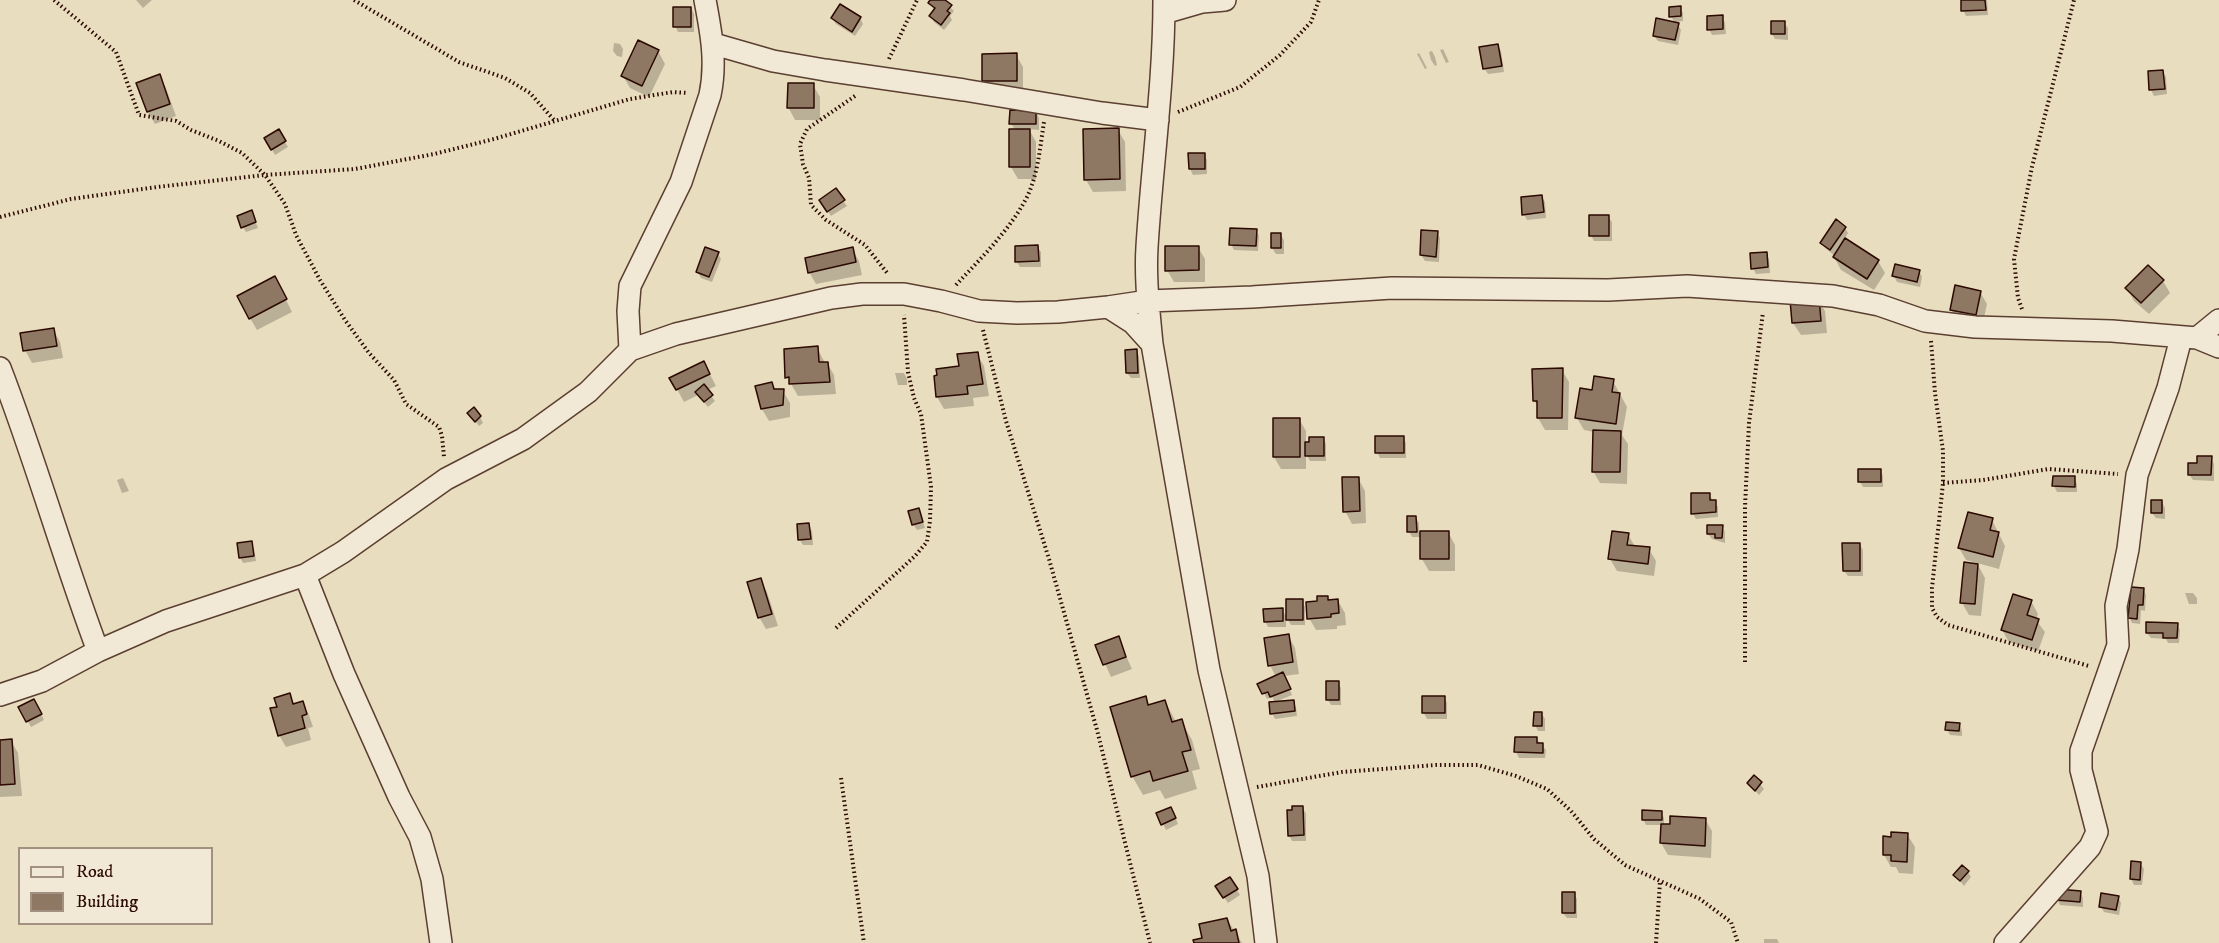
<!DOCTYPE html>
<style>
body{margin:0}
#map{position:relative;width:2219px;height:943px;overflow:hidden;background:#e9ddbf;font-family:"IM FELL DW Pica",serif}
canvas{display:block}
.legend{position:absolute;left:18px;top:847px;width:195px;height:78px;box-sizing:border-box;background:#f1e9d5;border:2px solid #a29080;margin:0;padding:8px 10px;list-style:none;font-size:18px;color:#2c0a01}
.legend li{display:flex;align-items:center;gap:12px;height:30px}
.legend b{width:30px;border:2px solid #a29080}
</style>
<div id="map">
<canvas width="2219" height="943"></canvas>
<ul class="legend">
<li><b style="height:8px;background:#f1e9d5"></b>Road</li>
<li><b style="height:16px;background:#8e7864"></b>Building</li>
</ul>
</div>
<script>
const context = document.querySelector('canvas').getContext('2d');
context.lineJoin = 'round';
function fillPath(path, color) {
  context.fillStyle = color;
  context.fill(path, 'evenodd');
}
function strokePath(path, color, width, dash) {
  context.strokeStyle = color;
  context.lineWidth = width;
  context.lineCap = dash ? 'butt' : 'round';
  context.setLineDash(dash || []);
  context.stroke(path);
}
fillPath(new Path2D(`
 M136,0H152L143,8Z
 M932,0H943L954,11L950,16L952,20L944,30L934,22L931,16L935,11L929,3Z
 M1962,0H1987L1988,15L1966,16L1963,10Z
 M691,8L694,14V32H678L675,26Z
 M1680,8L1683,13V21L1676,22L1681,30L1678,45L1658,41L1654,36L1675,24L1671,16Z
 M1722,17L1725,23L1726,34L1712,35L1709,29Z
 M832,18H860L863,24L855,36L836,24Z
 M1784,23L1788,28V40L1775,39L1772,34Z
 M614,43L620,44L623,49L622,57L617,56L613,51Z
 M1498,46L1501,51L1504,72L1488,74L1484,68Z
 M1443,49L1449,62L1446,63L1440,50Z
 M658,51L665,64L649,97L630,88L623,76Z
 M1432,51L1435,57L1437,65L1435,66L1431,60L1429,52Z
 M1419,53L1427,68L1425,69L1417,54Z
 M1016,55L1023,67V92H991L984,80Z
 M2162,71L2166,77L2167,94L2154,96L2151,90L2149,72Z
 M159,76L166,88L176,116L155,124L148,112L138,84Z
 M813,85L820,97V120H795L788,107Z
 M1036,112L1039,118V130L1029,129L1036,142V179H1018L1011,167L1015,130L1011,123Z
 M1118,130L1125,142L1126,191L1093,192L1086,180Z
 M278,131L288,147L275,155L266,139Z
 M1190,154H1204L1207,160V174L1193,175L1190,169Z
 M1541,196L1545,202L1546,218L1527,220L1524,214Z
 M843,201L847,206L831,216L824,206Z
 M1608,217L1612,222V241H1594L1591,235Z
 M254,218L258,228L246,232L243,227Z
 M1845,228L1848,233L1844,240L1878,261L1885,273L1874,290L1841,270L1834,257L1835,256L1825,248L1822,243Z
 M1256,230L1259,236L1258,251L1234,250L1231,244Z
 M1437,233L1440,238L1439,262L1425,261L1421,255Z
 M1273,234H1280L1284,240V254H1276L1272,248Z
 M1037,247L1041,252V267H1020L1016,261Z
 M1198,247L1205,259V282H1174L1167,270Z
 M852,249L859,261L862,275L816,284L809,272Z
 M718,254L721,259L712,282L701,278L698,272Z
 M1766,254L1769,259L1770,273L1756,274L1753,268Z
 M1919,271L1922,277L1920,287L1897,282L1894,276Z
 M2163,281L2170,293L2149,314L2134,301L2127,288Z
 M281,290L292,312L257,330L250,318Z
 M1980,292L1987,304L1982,327L1959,322L1951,309Z
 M1818,299L1825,311L1827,333L1801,335L1793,323L1791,302Z
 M53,329L60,342L63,358L32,363L25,350Z
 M817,348L825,363H827L834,375L836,394L798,396L787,377Z
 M1136,351L1139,356L1140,378H1131L1127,373Z
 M977,354L984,366L989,396L973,398L974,406L944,409L937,397L935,377L960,368Z
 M704,363L716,386L707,390L715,401L708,407L698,395L684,402L671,378Z
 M1562,370L1569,382L1568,430H1545L1538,418V407L1534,400Z
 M895,373H904L907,379V385H898Z
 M1613,381L1627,407L1622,435L1628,444L1627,484L1600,483L1593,471L1594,432L1584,430L1577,418L1593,391Z
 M772,383L776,391H783L790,403V417L769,421L762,409Z
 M469,413L480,417L483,423L479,426Z
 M1299,419L1306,431V444L1323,438L1326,444V461H1310L1306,454V469H1281L1274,457Z
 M1403,437L1406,443V458H1380L1377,452Z
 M2211,458L2214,464V481L2193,480L2189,474L2198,465Z
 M1880,470L1883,476V487H1863L1860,482Z
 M123,478L129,491L122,493L117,480Z
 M1358,478L1365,491L1366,523L1352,524L1345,511Z
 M2074,478L2077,484V492H2057L2054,486Z
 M1709,495L1718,507V517L1696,519L1693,514Z
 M2162,502L2165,508V519L2156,518L2152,513Z
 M919,510L925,528L917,530L913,524Z
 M1415,517L1419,523V532H1448L1455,545V571H1429L1422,559V537H1412L1409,531Z
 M1992,520L2005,546L1999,569L1966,560L1959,548Z
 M808,525L812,531L813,545H803L800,540Z
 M1722,527L1725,532V543L1712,539L1708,534Z
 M1628,534L1635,547L1649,549L1656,561L1654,576L1617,571L1610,559Z
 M251,543L254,549L256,561L243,563L240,557Z
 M1860,545L1863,550V576H1848L1844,571Z
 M1978,565L1985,578L1981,616L1969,615L1962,603Z
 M760,580L767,592L778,626L766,629L759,617Z
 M2143,590L2146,595L2145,611L2141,610L2140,624L2132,623L2129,617Z
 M2185,593H2193L2197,598V604H2189Z
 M1327,597L1329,602L1338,601L1345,613L1346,625L1337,626V629L1316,630L1309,618L1319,602Z
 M1302,601L1305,607V625H1291L1286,616V627H1268L1265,621L1282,610L1288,619Z
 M2031,601L2038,614L2036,620L2045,632L2038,651L2009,642L2002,630Z
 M2177,624L2180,630L2179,643H2168L2166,639L2151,638L2147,633Z
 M1288,635L1295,648L1299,674L1284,676L1292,695L1275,702L1272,697L1267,699L1259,684L1276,677L1270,665Z
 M1118,638L1132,669L1111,677L1097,646Z
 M1338,683L1341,688V705H1331L1328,700Z
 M289,695L295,705L302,703L309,715L313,727L308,728L311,740L286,747L279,735V708Z
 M1444,697L1447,703V719H1427L1424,713Z
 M1145,698L1150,706L1165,701L1176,722L1181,721L1192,740L1200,769L1192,771L1197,789L1165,799L1160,790L1143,795L1132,776Z
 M34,700L44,720L31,727L20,707Z
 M1293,701L1296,707L1297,716L1275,719L1272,713Z
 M1542,714L1545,719V731H1538L1535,725Z
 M1959,724L1962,730V736L1950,735L1947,730Z
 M1536,738L1546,750L1545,758H1519L1516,752Z
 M11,741L18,753L22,796L0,797V742Z
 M1754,777L1764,789L1759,795L1749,784Z
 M1302,808L1306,813V841H1292L1289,835Z
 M1661,812L1664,818V826L1705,819L1712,831L1711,858L1668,855L1661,843L1662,825H1646L1643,819Z
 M1158,814H1174L1178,824L1166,830Z
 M1907,834L1915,847L1913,874L1899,873L1896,867H1891L1884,855L1893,838Z
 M2140,863L2144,869L2142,885H2134L2131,879Z
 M1968,872L1971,877L1964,886L1955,875Z
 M1230,879L1240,895L1228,903L1217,887Z
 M2080,892L2083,898V907L2060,905L2057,899Z
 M1574,894L1577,899V918H1567L1563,913Z
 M2118,897L2121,903L2119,915L2104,912L2101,907Z
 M1227,919L1242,943H1196L1204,939Z
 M1764,939H1777L1779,943H1764Z`), '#0003');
const building = new Path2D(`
 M930,0H945L952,5L947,11L950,13L941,25L929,16L935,8L928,3Z
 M1961,0H1985L1986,10L1961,11Z
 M840,4L861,17L852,32L831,18Z
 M1681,6V16L1669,17V7Z
 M673,7H691V27H673Z
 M1723,15V29L1707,30V16Z
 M1656,18L1679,23L1675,40L1653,36Z
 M1771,21H1785V34H1771Z
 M638,40L659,50L642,86L621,76Z
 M1498,44L1502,66L1483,69L1479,47Z
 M1017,53V81H982V54Z
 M2163,70L2165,89L2149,90L2148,71Z
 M160,74L170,104L147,112L136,83Z
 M788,83H814V108H787Z
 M1010,110L1036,111V124H1009Z
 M1119,128L1120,179L1084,180L1083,129Z
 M279,129L286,141L271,150L264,138Z
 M1009,129H1030V167H1009Z
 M1188,153H1205V169H1189Z
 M836,188L845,200L827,212L819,200Z
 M1542,195L1544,212L1522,215L1521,197Z
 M252,210L256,222L241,228L237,216Z
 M1589,215H1609V236H1589Z
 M1836,219L1846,227L1830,250L1820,243Z
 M1230,228L1257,229L1256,246L1229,245Z
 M1421,230L1438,231L1436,257L1420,255Z
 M1271,233H1281V248H1271Z
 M1845,238L1879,260L1867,279L1833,257Z
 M1038,245L1039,261L1015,262V246Z
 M1165,246H1199V270L1165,271Z
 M705,247L719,252L709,277L696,272Z
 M853,247L856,262L808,273L805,258Z
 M1767,252L1768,267L1751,269L1750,253Z
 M1895,264L1920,270L1917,282L1892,276Z
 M2148,265L2164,280L2141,303L2125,288Z
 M275,276L287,299L249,319L237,296Z
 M1955,285L1981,291L1976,315L1950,310Z
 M1819,297L1821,321L1792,323L1790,300Z
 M54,328L57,346L23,351L20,333Z
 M818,346L819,362H828L830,382L789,384V377L785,378L784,349Z
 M1137,349L1138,373H1126L1125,350Z
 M978,352L983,384L967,386L968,394L936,397L934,376L937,375L936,369L959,366L957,354Z
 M704,361L710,374L676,390L669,378Z
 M1563,368L1562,418H1537V401H1533L1532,369Z
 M1594,376L1614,379L1612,392L1620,393L1616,424L1575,418L1580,388L1592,390Z
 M772,382L774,389H784L783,405L761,409L755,386Z
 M704,384L713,395L704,402L695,392Z
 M474,407L481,416L475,422L467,413Z
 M1273,418H1300V457H1273Z
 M1593,430L1621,431L1620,472H1592Z
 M1375,436H1404V453H1375Z
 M1309,437H1324V456H1305V442H1309Z
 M2197,456H2212L2211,475H2188V463H2197Z
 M1858,469H1881V482H1858Z
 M2053,476H2075V487L2052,486Z
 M1342,477H1359L1360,511L1343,512Z
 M1691,493H1710V500H1716V512L1691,514Z
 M2151,500H2162V513H2151Z
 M919,508L923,522L912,525L908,511Z
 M1968,512L1993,518L1990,530L1999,532L1993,557L1958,548Z
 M1407,516H1416L1417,532H1407Z
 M809,523L811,539L798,540L797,524Z
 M1707,525H1723L1722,538H1715V534H1707Z
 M1420,531H1449V559H1420Z
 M1612,531L1629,533L1627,545L1650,547L1648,564L1608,559Z
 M252,541L254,556L239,558L237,543Z
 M1842,543H1860V571H1843Z
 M1964,562L1978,564L1975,604L1960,603Z
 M761,578L772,614L758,618L747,582Z
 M2131,587L2144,588L2143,605H2138L2137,619L2128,618Z
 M2013,594L2032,600L2027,615L2039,619L2032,640L2001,630Z
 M1317,596H1328V600L1338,599L1339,613L1331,614V617L1307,619L1306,602L1317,601Z
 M1286,599H1303V620H1286Z
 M1283,608V621L1264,622L1263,609Z
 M2146,622L2178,623L2177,638H2163V633H2146Z
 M1289,634L1293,662L1268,666L1264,638Z
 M1119,636L1126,657L1103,665L1095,645Z
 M1283,672L1291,689L1270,697L1268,692L1262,694L1257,684Z
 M1326,681H1339V700H1326Z
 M290,693L293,704L303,701L307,714L302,716L305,728L278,736L270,708L277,707L274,698Z
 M1146,696L1148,705L1165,700L1172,722L1182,719L1191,750L1182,752L1188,771L1153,781L1150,771L1131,777L1110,707Z
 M1422,696H1445V713H1422Z
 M34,699L42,714L26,722L18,707Z
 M1294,700L1295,711L1270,714L1269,702Z
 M1534,712H1542V726H1533Z
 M1946,722L1960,723L1959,731L1945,730Z
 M1515,737H1537V743H1543V753L1514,752Z
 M12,739L15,784L0,785V740Z
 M1754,775L1762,782L1755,791L1747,783Z
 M1292,806H1303L1304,835L1288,836L1287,810H1292Z
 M1171,807L1176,818L1161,825L1156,813Z
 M1642,810L1662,811V820H1642Z
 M1670,816L1706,818L1705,846L1660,843L1661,824H1670Z
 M1891,832L1908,833L1907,862L1891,861V855H1883V836L1891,837Z
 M2131,861L2141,862L2140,880L2130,879Z
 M1962,865L1969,871L1960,881L1953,875Z
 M1230,877L1238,889L1223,898L1215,886Z
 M2057,889L2081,891L2080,902L2056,900Z
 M1562,892H1575V913H1562Z
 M2101,893L2119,896L2116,910L2099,907Z
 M1227,918L1231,931L1236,929L1239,943H1194L1193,940L1202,938L1199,924Z`);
fillPath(building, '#8e7864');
strokePath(building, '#2c0a01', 1.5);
const street = new Path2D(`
 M1164,0C1164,83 1152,165 1147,247C1145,279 1149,312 1152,344L1209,670L1258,876L1266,943
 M1164,13L1202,2L1225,0
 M714,44L773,61L825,70L964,90L1102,113L1158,120
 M1108,307L1133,323L1152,344
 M2197,338L2219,320
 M630,350L676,334L831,298L862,294H904L941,301L979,311L1017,313L1058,312L1108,307L1148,301L1252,297L1392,288L1608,290L1687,286L1833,296L1879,305L1925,321L1975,327L2112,331L2197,338L2219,347
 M0,368C36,461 63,558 98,651
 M305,575L344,674L399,797L420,837L432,879L441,943
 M0,695L42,681L98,651L166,621L305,575L343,552L446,479L523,439L588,392L630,350L628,311L630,286L681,182L710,95C717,62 711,32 705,0
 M2005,943L2090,847L2097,832L2081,770V751L2118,645L2116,606L2128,549L2137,475L2168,388L2181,338`);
strokePath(street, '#5b3f30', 24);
strokePath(new Path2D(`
 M54,0L116,52L139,115L176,121L191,130L219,141L242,153L265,175L285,204L296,235L320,280L345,320L369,353L394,380L406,404L439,427L442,436L444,457
 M354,0L459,62L505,78L530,93L554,120
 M889,59L917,0
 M855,96L807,129L800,144L803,164L809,178L811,205L826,220L865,245L888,274
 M1178,112L1240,87L1280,55L1311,22L1319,0
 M0,217L71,199L157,187L265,175L355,169L434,154L494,139L630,99L673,92L688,93
 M956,285C981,258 1008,232 1026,199C1038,176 1040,147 1044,122
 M2022,309L2018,298L2014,259L2032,167L2074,0
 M983,330L1006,421L1049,559L1097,730L1150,943
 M1931,341L1935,393L1943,451V483L1932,588V608L1937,617L1948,625L2089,666
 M1943,483L1983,480L2049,469L2118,474
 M836,628L914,557L927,542L930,521L931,487L921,414L914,398L908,372L904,315
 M1745,662V507L1749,423L1763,312
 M841,778L864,943
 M1257,787L1342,772L1436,765H1478L1516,776L1547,789L1571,811L1594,839L1625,865L1700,899L1731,922L1738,943
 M1656,943L1660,881`), '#2c0a01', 4, [1.5, 3]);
strokePath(street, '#f1e9d5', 21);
</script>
